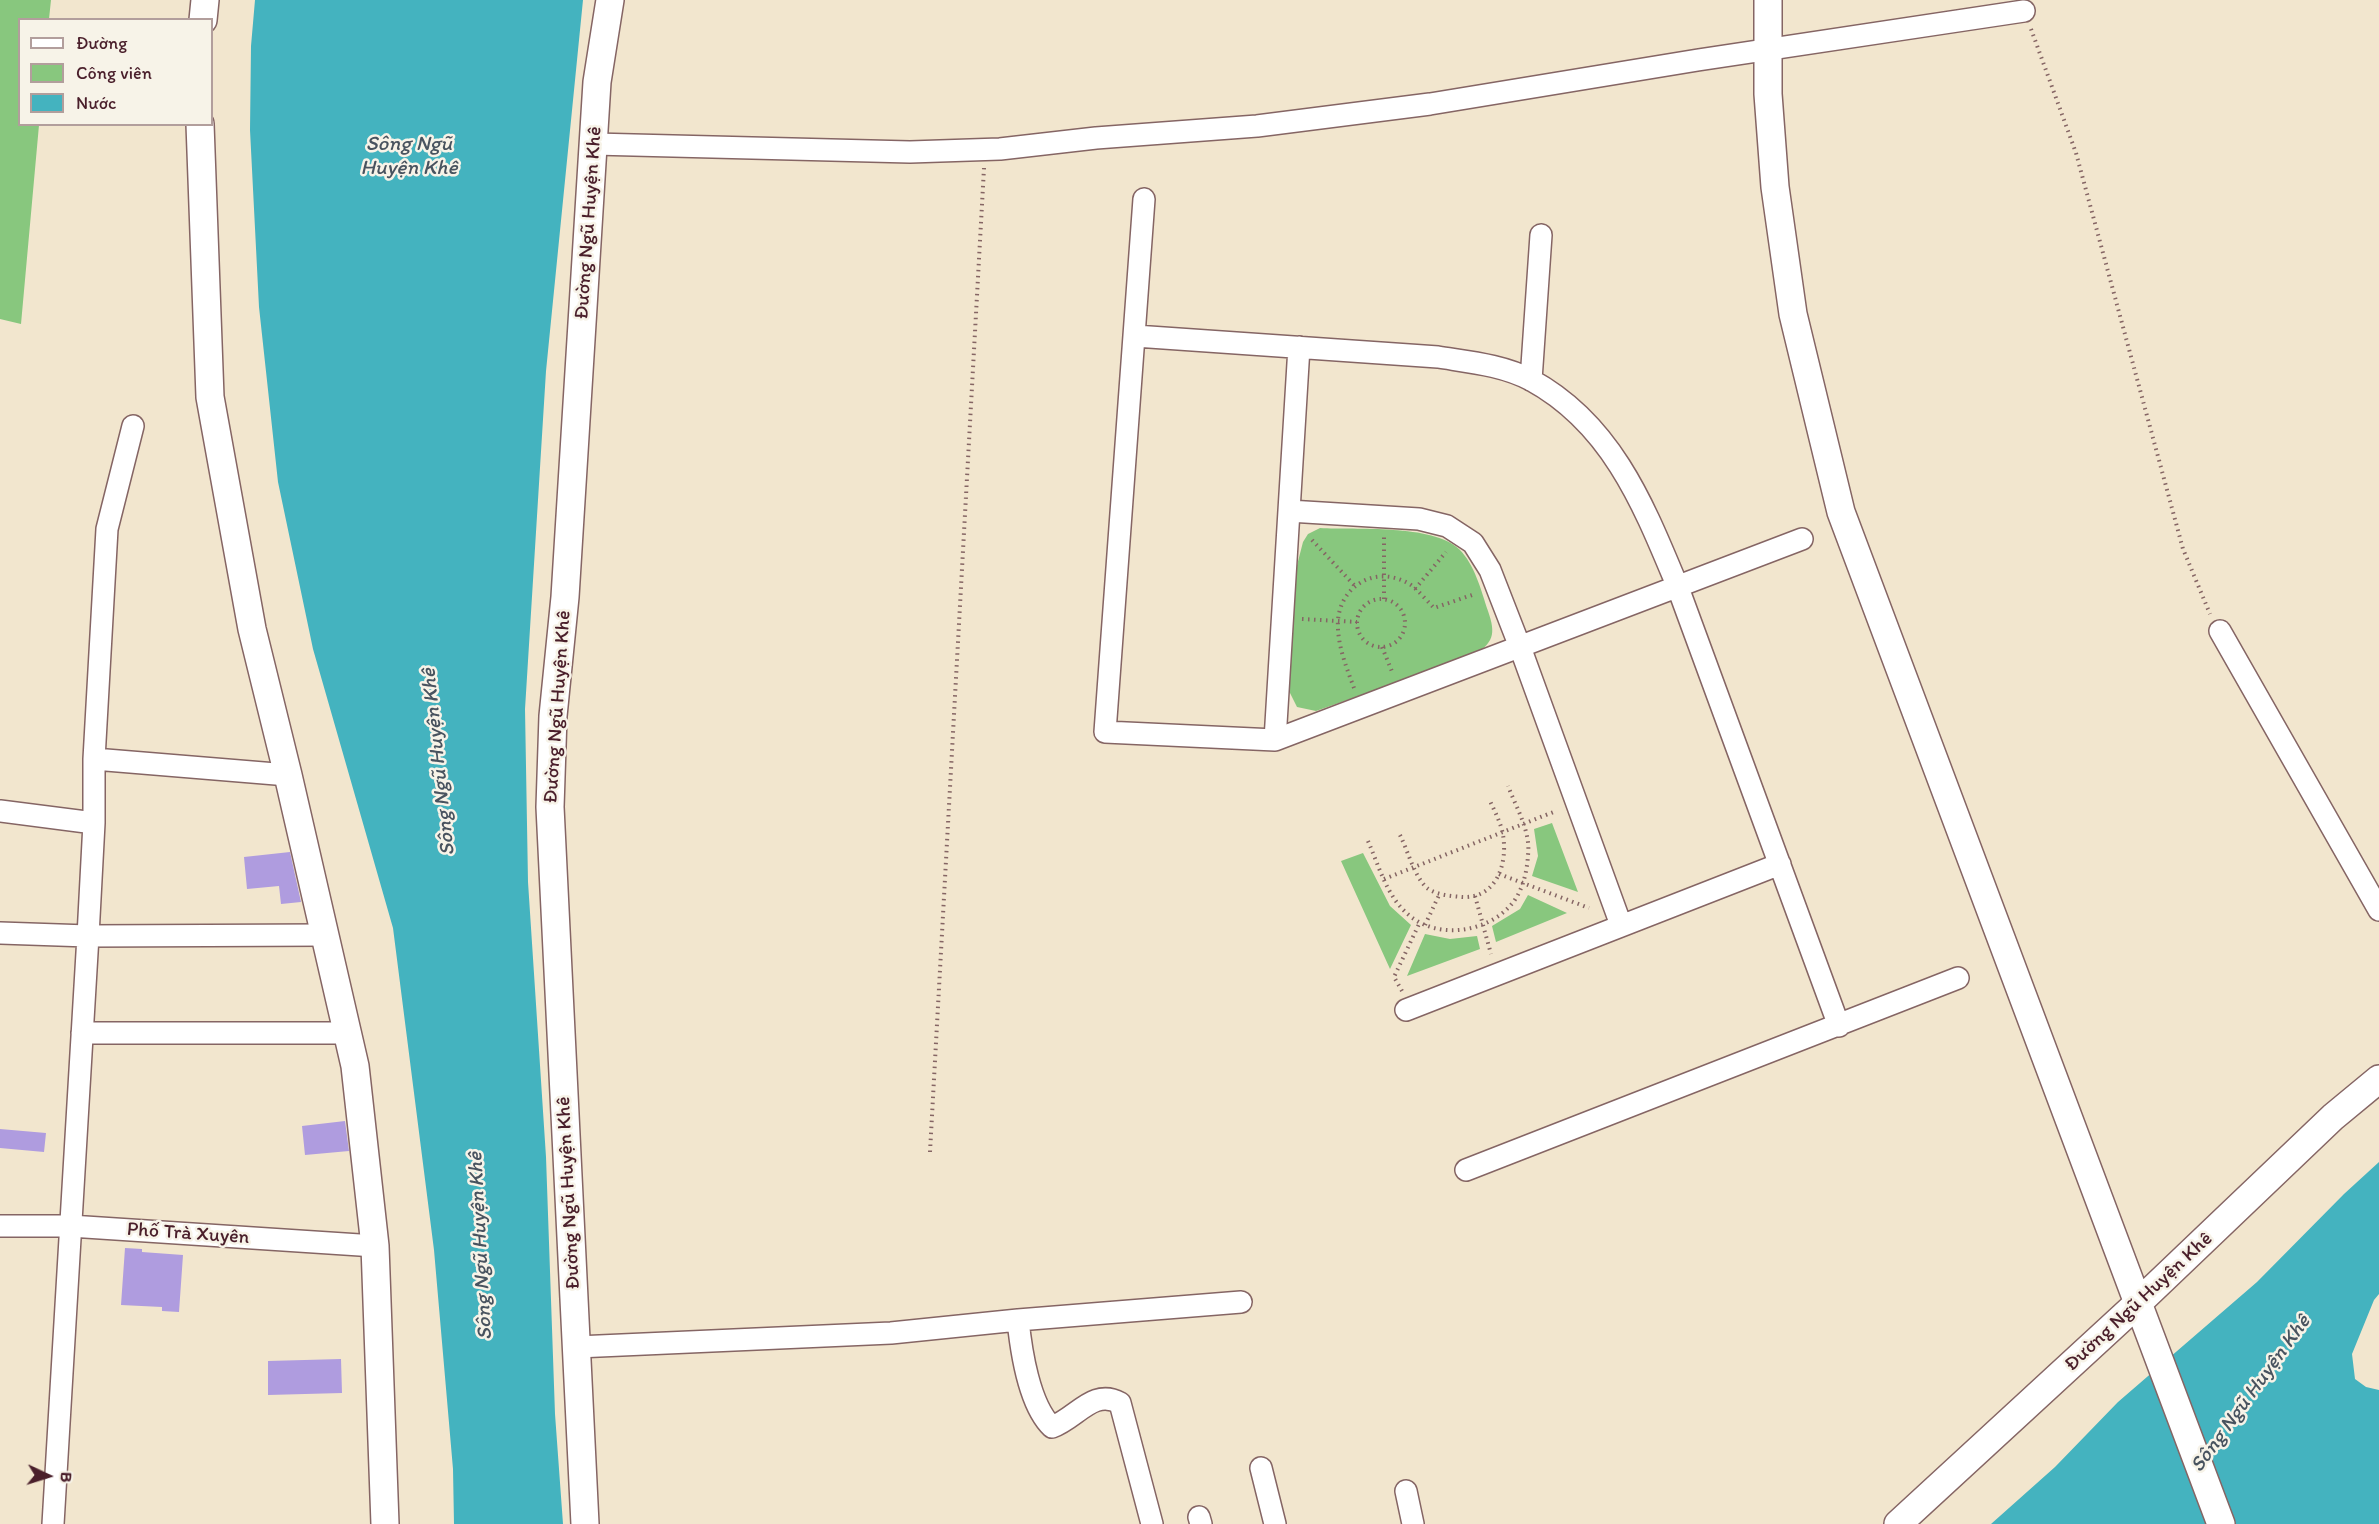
<!DOCTYPE html>
<meta charset="utf-8">
<style>
body{margin:0}
#map{position:relative;width:2379px;height:1524px;overflow:hidden;background:#f2e6ce;font-family:Itim,sans-serif}
canvas{display:block}
.legend{position:absolute;left:18px;top:18px;width:195px;height:108px;box-sizing:border-box;background:#f7f3e8;border:2px solid #b29e9c;margin:0;padding:8px 10px;list-style:none;font-size:18px;color:#4a1f2b}
.legend li{display:flex;align-items:center;gap:12px;height:30px}
.legend b{width:30px;border:2px solid #b29e9c}
.north{position:absolute;left:18px;top:1446px;width:60px;height:60px;-webkit-text-stroke:4px #f7f3e8;paint-order:stroke;rotate:94deg;font-size:16px;font-weight:700;line-height:24px;text-align:center;color:#4a1f2b}
.north::after{content:'';display:block;margin:auto;width:21px;height:27px;background:#4a1f2b;clip-path:polygon(50% 0,100% 100%,50% 72%,0 100%)}
</style>
<div id="map">
<canvas width="2379" height="1524"></canvas>
<ul class="legend">
<li><b style="height:8px;background:#fff"></b>Đường</li>
<li><b style="height:16px;background:#88c77e"></b>Công viên</li>
<li><b style="height:16px;background:#44b3bf"></b>Nước</li>
</ul>
<div class="north">B</div>
</div>
<script>
const context = document.querySelector('canvas').getContext('2d');
context.lineJoin = 'round';
function fillPath(path, color) {
  context.fillStyle = color;
  context.fill(path, 'evenodd');
}
function strokePath(path, color, width, dash) {
  context.strokeStyle = color;
  context.lineWidth = width;
  context.lineCap = dash ? 'butt' : 'round';
  context.setLineDash(dash || []);
  context.stroke(path);
}
function label(font, color, halo, rows, align = 'center') {
  context.font = font + ' Itim,sans-serif';
  context.lineWidth = 5;
  context.setLineDash([]);
  context.textBaseline = 'middle';
  context.strokeStyle = halo;
  context.fillStyle = color;
  for (const [text, x, y, turn = 0] of rows) {
    context.save();
    context.translate(x, y);
    context.rotate((+turn || 0) * Math.PI / 180);
    context.textAlign = isNaN(turn) ? turn : align;
    if (halo) context.strokeText(text, 0, 0);
    context.fillText(text, 0, 0);
    context.restore();
  }
}
fillPath(new Path2D(`
 M0,0H51L49,19L20,20V124L39,125L21,324L0,319Z
 M1320,528C1355,530 1433,524 1459,549C1475,565 1481,590 1488,611C1496,634 1494,643 1472,656L1316,711L1297,707L1287,687L1294,577L1303,542L1308,534Z
 M1552,823L1578,892L1532,876L1538,856L1534,829Z
 M1363,853L1390,906L1411,925L1390,969L1341,861Z
 M1528,895L1567,913L1496,942L1492,926L1520,909Z
 M1425,934L1450,939L1477,936L1480,949L1407,976Z`), '#88c77e');
fillPath(new Path2D(`
 M255,0H583L546,371L525,709L528,882L546,1157L555,1414L563,1524H454L453,1469L434,1250L393,928L313,649L278,482L259,307L250,130L251,46Z
 M2379,1162V1294L2374,1300L2352,1354L2355,1379L2366,1387L2379,1390V1524H1991L2055,1467L2118,1402L2257,1282L2344,1194Z`), '#44b3bf');
fillPath(new Path2D(`
 M290,852L301,902L281,904L279,886L247,889L244,857Z
 M345,1121L349,1151L305,1155L302,1126Z
 M0,1129L46,1133L44,1152L0,1148Z
 M125,1248L142,1249V1252L183,1255L179,1312L162,1311V1307L121,1305Z
 M341,1359L342,1393L268,1395V1361Z`), '#af9cdf');
const minor = new Path2D(`
 M594,144L910,152L1000,149L1096,138L1257,126L1430,104L1698,60L2024,11
 M1144,199L1105,732L1275,740L1802,539
 M1135,336L1438,357C1469,362 1503,365 1531,380C1612,424 1644,506 1677,585L1839,1026
 M1531,380L1541,235
 M1289,511L1419,519L1447,526L1473,543L1490,570L1520,647L1621,925
 M2220,631L2379,910
 M1275,740L1299,347
 M94,759L288,775
 M0,811L94,823
 M0,933L88,936L326,935
 M1406,1010L1780,864
 M82,1033H348
 M1466,1170L1958,978
 M0,1226H70L375,1246
 M1018,1320L1241,1302
 M577,1347L891,1333L1018,1320C1021,1350 1029,1405 1052,1427C1077,1418 1093,1388 1120,1403L1152,1524
 M1261,1468L1275,1524
 M1406,1491L1413,1524
 M1199,1517L1201,1524
 M53,1524L88,936L94,823V759L107,529L133,426`);
const tertiary = new Path2D(`
 M1768,0V94L1775,187L1793,314L1841,512L2221,1524
 M203,20L205,0
 M200,124L210,397L252,629L288,775L355,1066L375,1246L385,1524
 M585,1524L550,807L553,716L565,597L597,82L610,0
 M1898,1524L2137,1304L2333,1117L2379,1079`);
strokePath(minor, '#856564', 24);
strokePath(tertiary, '#856564', 30);
strokePath(new Path2D(`
 M2031,29L2076,153L2183,549L2210,614
 M1312,540L1354,585
 M1415,589L1446,552
 M1384,599V537
 M1357 623a24 24 0 1 1 48 0a24 24 0 1 1-48 0Z
 M1302,619L1357,622
 M1382,647L1393,674
 M1354,688C1347,669 1339,649 1338,629C1335,588 1375,562 1411,585C1419,591 1427,601 1434,608L1472,595
 M1400,835C1408,851 1414,876 1427,888C1436,895 1451,896 1462,897C1496,899 1508,864 1503,835C1501,823 1495,812 1490,801
 M1368,841C1379,866 1387,898 1410,916C1438,939 1485,933 1510,906C1522,893 1527,873 1528,855C1531,832 1516,807 1508,786
 M1499,874L1589,908
 M1384,879L1556,811
 M1475,896L1491,954
 M1425,925L1440,893
 M1402,991L1394,977L1420,922
 M930,1152L984,168`), '#856564', 4, [1.5, 4.5]);
strokePath(minor, '#fff', 21);
strokePath(tertiary, '#fff', 27);
label('20px', '#4a1f2b', '#f7f3e8', [
 ["Đường Ngũ Huyện Khê",589,223,-86],
 ["Đường Ngũ Huyện Khê",558,707,-86],
 ["Đường Ngũ Huyện Khê",569,1193,-93],
 ["Phố Trà Xuyên",188,1234,4],
 ["Đường Ngũ Huyện Khê",2139,1302,-43]
]);
label('italic 21px', '#48535f', '#f7f3e8', [
 ["Sông Ngũ",409,145],
 ["Huyện Khê",409,169],
 ["Sông Ngũ Huyện Khê",439,762,-96],
 ["Sông Ngũ Huyện Khê",481,1246,-93],
 ["Sông Ngũ Huyện Khê",2251,1394,-54]
]);
</script>
